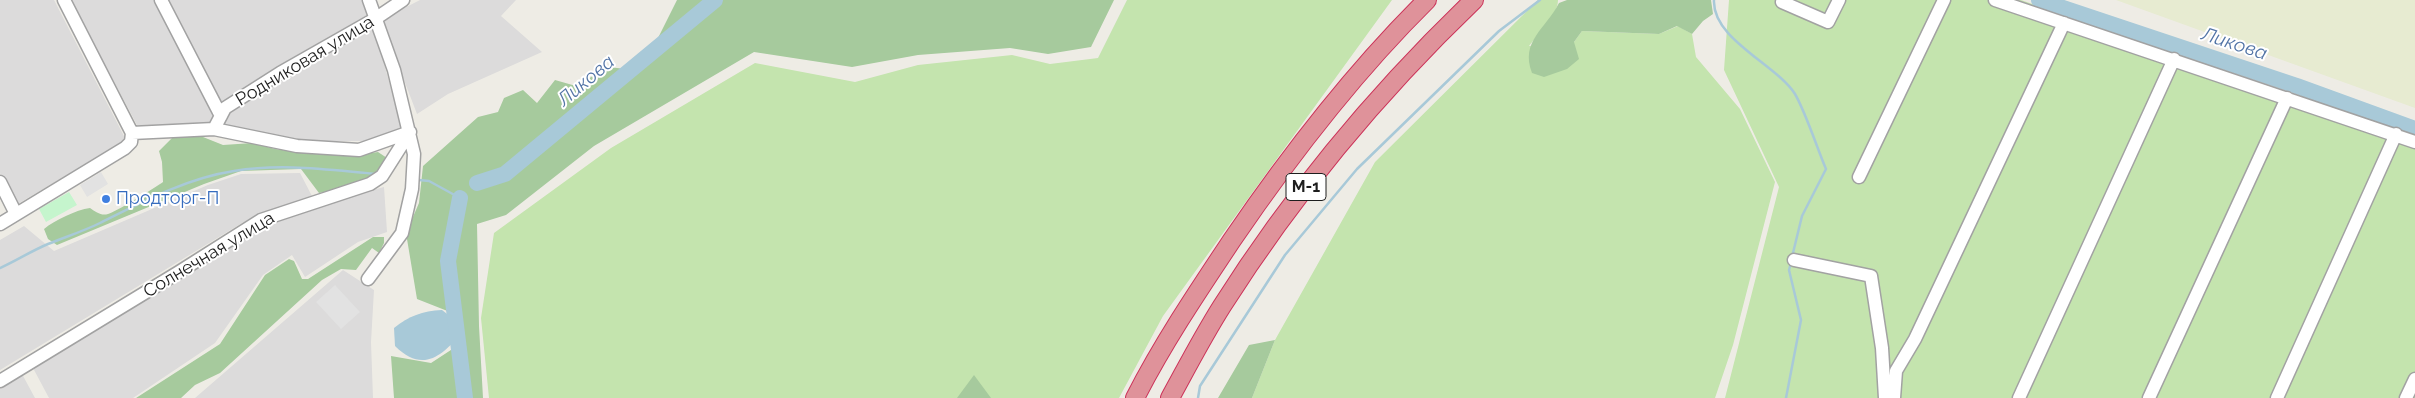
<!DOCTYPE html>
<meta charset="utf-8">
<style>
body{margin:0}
canvas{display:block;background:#eeece5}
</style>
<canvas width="2415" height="398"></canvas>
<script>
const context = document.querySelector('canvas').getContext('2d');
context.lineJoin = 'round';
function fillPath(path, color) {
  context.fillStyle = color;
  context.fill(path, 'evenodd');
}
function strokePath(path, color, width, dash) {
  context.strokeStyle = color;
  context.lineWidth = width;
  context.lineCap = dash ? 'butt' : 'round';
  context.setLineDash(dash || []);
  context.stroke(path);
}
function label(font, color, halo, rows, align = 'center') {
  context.font = font + ' Raleway,sans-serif';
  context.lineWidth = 4;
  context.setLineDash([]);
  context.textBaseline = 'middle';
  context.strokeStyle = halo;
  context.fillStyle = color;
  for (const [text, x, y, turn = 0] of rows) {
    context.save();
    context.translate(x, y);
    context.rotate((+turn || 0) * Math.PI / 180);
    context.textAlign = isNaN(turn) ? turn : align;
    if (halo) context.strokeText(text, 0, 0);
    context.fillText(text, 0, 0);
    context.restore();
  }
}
fillPath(new Path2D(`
 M0,0H54L126,140L16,205L0,173Z
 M71,0H363L378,42L402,128L367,141H310L209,124L138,127Z
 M420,0H516L501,16L542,52L448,94L417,114L381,20Z
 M300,173L313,198L268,211L242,223L0,370V240L24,226L54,251L208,185L241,174Z
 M384,187L387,232L358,242L305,277L292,255L263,275L215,343L133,398H49L33,368L260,225L316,205Z
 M343,270L374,290L371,342L373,398H195Z
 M22,374L35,398H0V388Z`), '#dcdbdb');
fillPath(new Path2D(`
 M2116,0H2415V108Z`), '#e7ebd1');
fillPath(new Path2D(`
 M1127,0H1392L1163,316L1119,398H489L481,318L494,233L611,148L755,63L855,82L918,65L1012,55L1050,64L1098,58Z
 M1538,0H1558C1558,16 1538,34 1529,46L1574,42L1582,31L1659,34L1678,26L1692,34L1696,57L1740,109L1775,182L1733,345L1715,398H1252L1275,340L1375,162Z
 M1729,0H2021L2415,139V398H1725L1779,187L1724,70Z`), '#c4e4ae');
fillPath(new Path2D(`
 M677,0H1114L1091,47L1048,54L1010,48L918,55L852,67L754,52L594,146L506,215L477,224L479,326L483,398H394L391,356L431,363L454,348L464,331L450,312L417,299L406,233L419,203L423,166L478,117L498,112L504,98L523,90L537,103L555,80L576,86L608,67L626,69L648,58Z
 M1567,0H1711L1713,14L1703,21L1692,34L1677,26L1659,34L1582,31L1574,42L1579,59L1567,69L1544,77L1532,73C1520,41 1545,30 1559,3Z
 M193,133L223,145L253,143L275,149L306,153L358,155L378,152L387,158C371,184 347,188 319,193L301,169L241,171L204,184L57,245L48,239L44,229C55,220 76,210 90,208C96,212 101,216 108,214C114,213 156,187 163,182L162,162L159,151L174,136Z
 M373,237H384V243L379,253L372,248L356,270L341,269L322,280L220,373L195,385L181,398H136L220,344L265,275L289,259L294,261L302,279H308Z
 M1275,340L1252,398H1218L1249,345Z
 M974,375L991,398H957Z`), '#a6ca9d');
fillPath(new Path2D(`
 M69,192L77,205L46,222L39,209Z`), '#c5f5cd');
fillPath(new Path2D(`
 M101,172L108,184L87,197L80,185Z
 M335,285L360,312L341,329L316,302Z`), '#e2e2e2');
fillPath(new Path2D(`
 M442,310L451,317L462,332C442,357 422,373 395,346L394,328C409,316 422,311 442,310Z`), '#a8c9d8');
strokePath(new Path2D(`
 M1714,0C1712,39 1777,65 1795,94C1806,113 1817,148 1826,169L1802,216L1792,257
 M419,180L429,181L460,198
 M0,268C16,261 31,251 48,244C65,237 84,231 100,223C142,202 187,178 234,171C283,163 329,170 378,174
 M1198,398L1200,386L1285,255L1357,169L1499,31L1540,0
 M1786,398L1801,320L1789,270L1791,263`), '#a8c9d8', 2.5);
strokePath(new Path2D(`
 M2039,0L2297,86L2415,129
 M477,183L505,174L715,0
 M460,198L448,261L465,398`), '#a8c9d8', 16);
const minor = new Path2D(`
 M64,0L132,133
 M161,0L221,116
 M1995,0L2415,142
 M1782,2L1828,22L1839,0
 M214,129L225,108L280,73L375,19L403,0
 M132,133L214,129L297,146L359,150L410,132
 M1859,177L1944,0
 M0,182L16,214
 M0,224L125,148L131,142L132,133
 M1794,260L1871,276L1882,348L1885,398
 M368,279L402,233L412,189L414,154L394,70L369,0
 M0,381L179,272L261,220L370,184L382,176L410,132
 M1894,398L1896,371L1915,339L2064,23
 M2019,398L2174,59
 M2149,398L2287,98
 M2277,398L2396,134
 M2406,398L2415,379`);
const highway = new Path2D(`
 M1135,398C1163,343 1198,291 1232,240C1290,155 1353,73 1427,0
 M1170,398C1187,367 1203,336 1222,306C1293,194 1379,91 1474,0`);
strokePath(minor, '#a2a2a2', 15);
strokePath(highway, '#cc3259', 20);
strokePath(minor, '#fff', 12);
strokePath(highway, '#df929a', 18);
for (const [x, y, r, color] of [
 [106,199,5,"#3f7fe0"]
]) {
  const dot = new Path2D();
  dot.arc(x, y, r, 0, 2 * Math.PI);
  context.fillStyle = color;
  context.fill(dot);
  strokePath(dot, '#fff', 2);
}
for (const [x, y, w] of [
 [1306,187,40]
]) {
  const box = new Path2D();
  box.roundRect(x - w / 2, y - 13.5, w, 27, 4);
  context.fillStyle = '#fff';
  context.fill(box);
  strokePath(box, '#1e1e1e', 1);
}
label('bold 16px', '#1e1e1e', null, [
 ["М-1",1306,187]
]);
label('18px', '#1e1e1e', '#fff', [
 ["Родниковая улица",305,61,-31],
 ["Солнечная улица",209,255,-31]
]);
label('18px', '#366cbe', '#fff', [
 ["Продторг-П",116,199]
], 'left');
label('italic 19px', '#5274a6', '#fff', [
 ["Ликова",2234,44,18],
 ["Ликова",586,81,-40]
]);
</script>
